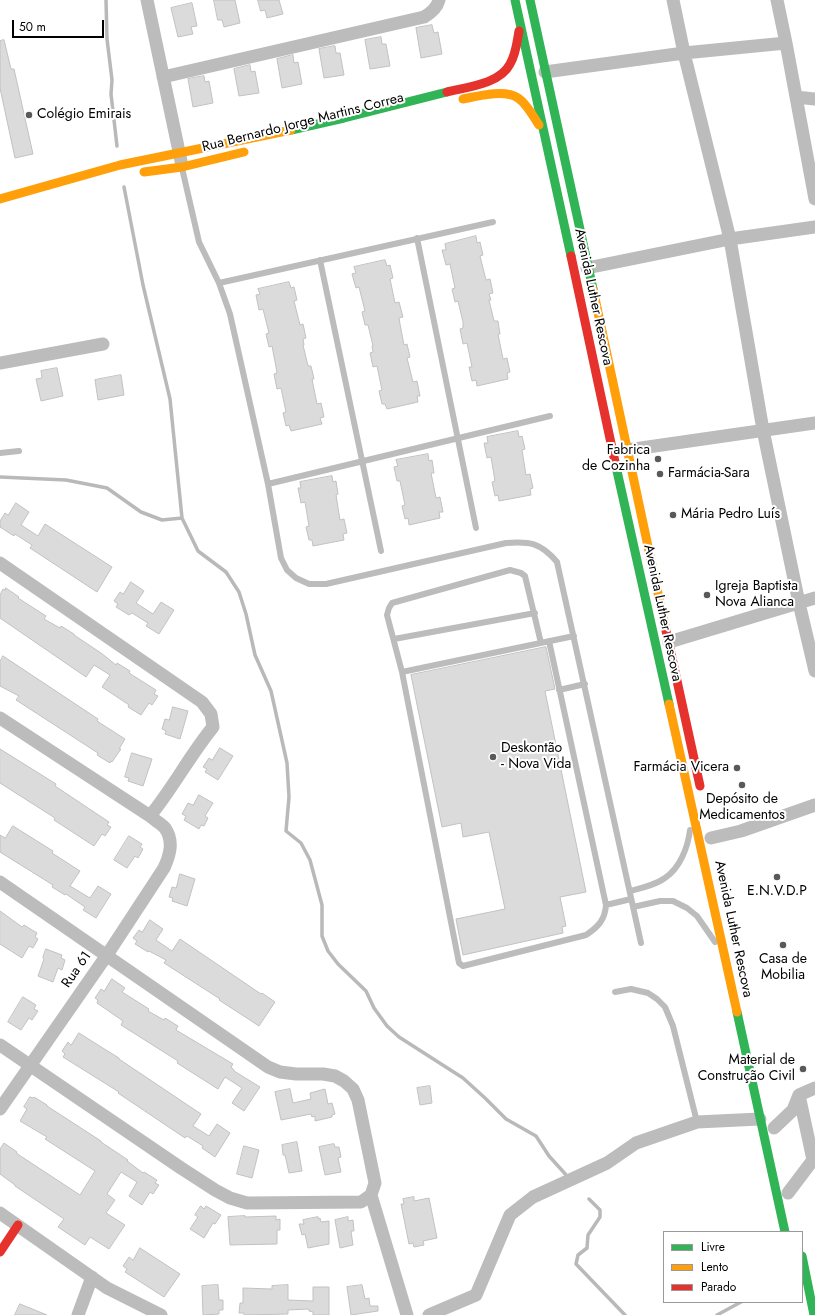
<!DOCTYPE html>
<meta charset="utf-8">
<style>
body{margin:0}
#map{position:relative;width:815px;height:1315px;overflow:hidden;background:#fff;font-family:Jost,sans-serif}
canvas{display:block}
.legend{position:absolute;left:663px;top:1231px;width:140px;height:72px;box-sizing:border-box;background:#fff;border:1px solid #999;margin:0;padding:5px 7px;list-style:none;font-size:12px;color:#000}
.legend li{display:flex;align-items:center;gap:8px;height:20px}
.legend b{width:20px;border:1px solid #999}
.scale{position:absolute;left:12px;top:20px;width:92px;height:18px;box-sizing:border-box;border:2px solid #000;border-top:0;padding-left:5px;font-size:12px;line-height:14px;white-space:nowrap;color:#000;-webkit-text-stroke:3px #fff;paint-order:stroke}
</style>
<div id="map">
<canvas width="815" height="1315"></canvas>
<ul class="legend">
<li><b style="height:5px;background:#30b455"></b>Livre</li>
<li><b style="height:5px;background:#ff9f0a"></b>Lento</li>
<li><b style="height:5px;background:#e5322d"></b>Parado</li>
</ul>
<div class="scale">50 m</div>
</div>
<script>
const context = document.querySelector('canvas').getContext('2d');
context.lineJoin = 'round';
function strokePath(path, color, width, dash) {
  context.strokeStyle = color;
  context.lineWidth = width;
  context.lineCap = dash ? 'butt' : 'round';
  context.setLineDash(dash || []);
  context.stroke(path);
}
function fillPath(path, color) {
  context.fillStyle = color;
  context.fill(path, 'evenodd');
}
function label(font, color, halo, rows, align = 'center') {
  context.font = font + ' Jost,sans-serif';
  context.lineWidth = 4;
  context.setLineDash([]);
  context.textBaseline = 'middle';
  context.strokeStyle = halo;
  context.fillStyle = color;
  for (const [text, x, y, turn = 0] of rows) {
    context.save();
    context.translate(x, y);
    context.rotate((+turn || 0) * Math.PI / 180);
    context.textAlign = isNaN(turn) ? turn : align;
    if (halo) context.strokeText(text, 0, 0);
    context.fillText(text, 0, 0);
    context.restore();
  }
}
strokePath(new Path2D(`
 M106,0L107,39L112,80L111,94L117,146
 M124,187L143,285L170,399L182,518L198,551L226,572L239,592L246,614L255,655L271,691L287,763L289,797L286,831L301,843L310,860L322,905V936L328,951L338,964L366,991L374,1008L387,1026L399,1037L463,1078L485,1098L506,1119L536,1136L549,1156L568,1177
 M0,477L66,480L107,488L141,512L162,520L182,518
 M589,1199L600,1210V1217L588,1235L587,1248L578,1255L576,1264L625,1315
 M717,1315L741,1302`), '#b9b9b9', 3.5);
const building = new Path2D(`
 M214,0H235L240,23L224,27L222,20H218Z
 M258,0H279L283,14L267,18L265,10L261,11Z
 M192,3L197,26L191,27L193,34L178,37L171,8Z
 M432,25L434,33L438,32L442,54L421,58L416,28Z
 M381,37L382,44H386L390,66L370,69L365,40Z
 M4,40L11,69H14L33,154L15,158L0,88V41Z
 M335,46L336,53H340L344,75L324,78L319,49Z
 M293,55L294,63L298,62L302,84L282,88L277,59Z
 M250,65L251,72L255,71L259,93L239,96L234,69Z
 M204,76L205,82L209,81L213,103L193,107L188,79Z
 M476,236L477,243L480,242L483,255L480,256L486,280L490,279L493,293L489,294L491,300H489L494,321H498L500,334H498L503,359L507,358L510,372L507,373L508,379L477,386L476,380L472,381L469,367H472L467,343L463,344L460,329L463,328V322L458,301L455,302L452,289L455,288L450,264L446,265L442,250H446L445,244Z
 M385,260L387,266L390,265L393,278L390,279L395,303L399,302L403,317L399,318L400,324L404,345L407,344L410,357L407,358L413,382L417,381L420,396H417L418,402L387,409L385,404H382L379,391L382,390L377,366L373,367L370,353L373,352L372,346H373L368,325H365L362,312L365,311L359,287L356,288L352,274L356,273L354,267Z
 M289,282L291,288L294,287L297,300L294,301L300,325L303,324L306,338L303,339L304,345H303L308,366H311L314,379H312L317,404L321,403L324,417L320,418L322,424L291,431L289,425L286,426L283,413L286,412L281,388L277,389L274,374L277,373L276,367L272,346L269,347L266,334L269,333L263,309L259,310L256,295L260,294L258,289Z
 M57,368L63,396L41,401L36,379L42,378L41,371Z
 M121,375L124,395L98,400L95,380Z
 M518,431L519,437L522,436L525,449L522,450L526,475L530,474L533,488L530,489L531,495L499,501L498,495L495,496L492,482L495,481L491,457L487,458L484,443H488L487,437Z
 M428,454L429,461L432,460L434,473H431L436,498L440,497L443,512H439L440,518L409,525L408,518L405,519L402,506L405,505L400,481H397L394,467L398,466L396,460Z
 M332,476L333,482L336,481L338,494L336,495L340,520L344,519L347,533L343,534L344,540L313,546L312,540H309L306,527L309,526L305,502L301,503L298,488H301L300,482Z
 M16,503L29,512L21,525L38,536L45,524L112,567L97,592L30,548L32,545L15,534L14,536L0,527V521L5,513L8,515Z
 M131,582L144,591L136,603L153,614L161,602L174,610L159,634L146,626L148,623L132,613L129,615L116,607L118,604L114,601L120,592L123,594Z
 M6,588L19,597L18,598L46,616L44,619L60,628L61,626L74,634V635L101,653L116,665L117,663L130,671L129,673L156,690L154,694L158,696L152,705L149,703L141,715L128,707L129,705L102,687L110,675L94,665L86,677L0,618V595L3,589L5,590Z
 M546,647L555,689L545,691L586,892L560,897L566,926L562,927L563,933L463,955L456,919L505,909L489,832L463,837L461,823L442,827L411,675Z
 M3,656L98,719L97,721L125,739L119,749H121L112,762L111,761L110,763L97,755L98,753L16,700L19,696L0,686V662Z
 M173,707L188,711L180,739L165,734L166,731L162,729L165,719L169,720Z
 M220,748L233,756L218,780L205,772L207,769L203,767L209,758L212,760Z
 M0,749L56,784L55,786L109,822L107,825L111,827L105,836L102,834L94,846L54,820L55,818L0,783Z
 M132,753L152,759L143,786L128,781L129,778L125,777Z
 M199,795L213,803L205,816L208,818L204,826L201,825L199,829L184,820L186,816L182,814L188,803L193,805Z
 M13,826L53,851L52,853L80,871L70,886L90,898L98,886L111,894L96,918L83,910L85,907L66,894L65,895L52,887L53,885L0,852V835L5,838Z
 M129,836L142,844L140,847L143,849L138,858L135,856L127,868L114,860Z
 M180,874L195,879L187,906L172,901L173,898L169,897L172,887L176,888Z
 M0,911L22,927L24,925L37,933L35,937L38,939L33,948L29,946L22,958L0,944Z
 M150,920L163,929L156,940L172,951L180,939L261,994L262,993L275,1002L259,1026L219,1000L220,999L164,963L166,960L149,951L148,952L135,944L137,941L133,938L139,930L142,932Z
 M46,949L62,955L61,958L65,960L62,970L58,968L53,982L38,976L44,959L43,958Z
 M112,979L125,988L122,992L149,1009L148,1011L164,1020L165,1018L178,1026L176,1030L233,1064L231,1067L234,1070V1071L260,1087L244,1111L232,1103L242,1088L225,1077L218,1089L177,1063L178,1061L121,1025L123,1021L97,1003L98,1000L95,998L101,989L104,991Z
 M23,997L36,1005L34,1009L38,1011L32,1020L29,1018L21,1030L8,1022Z
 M79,1033L106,1050L119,1058V1059L201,1114L193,1126L209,1136L217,1124L230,1133L215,1157L202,1148L203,1146L187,1136L185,1138L118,1093L119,1092L63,1057L65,1054L62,1051L68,1042L71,1045Z
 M430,1086L432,1103L420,1105L417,1088Z
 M290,1089L293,1103L311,1099L310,1093L325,1089L328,1104L332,1103L335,1114L332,1115V1117L315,1121V1116L312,1117L311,1114L281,1120L275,1092Z
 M30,1097L33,1098L34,1097L47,1105V1106L101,1141V1142L128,1160L127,1161L143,1173L144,1172L157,1180L155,1183L159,1185L153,1194L150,1192L142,1205L129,1196L137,1182L121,1172L107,1194L115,1200L106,1213L125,1225L109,1249L90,1237L85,1245L58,1227L64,1219L15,1186V1185L0,1174V1149L4,1143L17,1152L16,1153L80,1195L95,1171L45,1139L47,1137L20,1121L27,1109L24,1107Z
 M297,1142L302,1171L289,1173L285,1155H283L282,1145Z
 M334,1144L335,1147H339L341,1157L338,1158L341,1172L325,1175L319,1147Z
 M244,1146L259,1150L252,1178L237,1174Z
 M414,1197V1201L429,1198L437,1238L423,1241L424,1245L414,1247L413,1243L409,1244L401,1204H404L403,1199Z
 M201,1206L204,1209L206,1206L221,1215L215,1224L213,1223L204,1238L190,1229L198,1217L195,1215Z
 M245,1216V1217L276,1216V1220L280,1219V1230H277V1244L230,1245L228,1217Z
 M318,1217V1219L320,1218L321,1222L329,1221V1244L308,1248L305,1234L302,1235L299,1224H304L303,1220Z
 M348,1217V1221L353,1220L354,1231H351L353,1245L340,1248L335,1220Z
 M140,1248L180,1274L164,1297L125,1272L127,1269L123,1266L129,1257L133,1260Z
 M218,1285L219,1300H223V1310H219V1314L203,1315L202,1286Z
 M288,1285V1300L313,1301V1287H329V1315H313V1312L309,1311V1309L288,1310V1314L244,1315V1313H239L240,1303H243V1288L272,1289V1286Z
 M362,1285L365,1299L369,1298L370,1306H378V1311L351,1315L347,1287Z
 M20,1304L47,1315H15Z`);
fillPath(building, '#dbdbdb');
strokePath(building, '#c2c2c2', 1);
strokePath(new Path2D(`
 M182,168L199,242L219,283L230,314L268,484L281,558L287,570L296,578L309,584H326L506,543C530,541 541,543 557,562L641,943
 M417,238L476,528
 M320,260L381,551
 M219,283L493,222
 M0,453L19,451
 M268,484L550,416
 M394,639L535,613
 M541,643L525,576L521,573L510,570L392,603L389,608L387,615L402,672L459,963L463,966L586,935C598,927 605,920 606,905L549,641
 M402,672L574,636
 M559,690L585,684
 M630,891C642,888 655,885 665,878C680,868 688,847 690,830
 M606,905L631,899
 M633,907L660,901H673L687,908L697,916L715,942
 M615,992L631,989L648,993L657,999L665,1007L673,1026L697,1122`), '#bcbcbc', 6);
strokePath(new Path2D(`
 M147,0L181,161
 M673,0L684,53L730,239L763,430L799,603L815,671
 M777,0L786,43L815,199
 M545,72L684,53L786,43
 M163,77L424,17C431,13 437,8 439,0
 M796,97L815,99
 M587,268L730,239L815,227
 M0,363L103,344
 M627,450L815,423
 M0,563L202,702L211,714L213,727C190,755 173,788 150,816
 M669,642L815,598
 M0,718L150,816C154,820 162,824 165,828C174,841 170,855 164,868L107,955L0,1109
 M711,838L741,831L815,805
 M0,882L268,1067L280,1072L296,1074H323L335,1076L344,1081L353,1089L358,1100L375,1183L371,1195L361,1202L247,1203L230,1198L215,1190L181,1168L0,1045
 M799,1095L815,1088
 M774,1128L793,1110L799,1095
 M788,1193L813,1160L799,1095
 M371,1195L407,1315
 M0,1213L107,1288L161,1315
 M78,1315L92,1277
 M429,1315L476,1295L510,1215L533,1197L607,1163L636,1143L697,1122L760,1119`), '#bcbcbc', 13);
strokePath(new Path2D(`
 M515,0L571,256
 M530,0L593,289
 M291,130L344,118L447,92
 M615,462L669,704
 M737,1012L785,1232
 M802,1256L814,1315`), '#30b455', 9);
strokePath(new Path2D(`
 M463,99C478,96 505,89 518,98C527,104 533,116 539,125
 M144,172L182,167L244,152
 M0,199L120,165L291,130
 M593,289L665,626
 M669,704L737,1012`), '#ff9f0a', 9);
strokePath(new Path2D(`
 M447,92C467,87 500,84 510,64C516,54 517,42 519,31
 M571,256L615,462
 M665,626L700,786
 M0,1252L18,1225`), '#e5322d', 9);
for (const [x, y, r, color] of [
 [29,115,4,"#595959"],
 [658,459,4,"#595959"],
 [660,474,4,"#595959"],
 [673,515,4,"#595959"],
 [707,595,4,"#595959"],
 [493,757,4,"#595959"],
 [737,768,4,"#595959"],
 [742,785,4,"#595959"],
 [777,877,4,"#595959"],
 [783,945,4,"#595959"],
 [803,1069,4,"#595959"]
]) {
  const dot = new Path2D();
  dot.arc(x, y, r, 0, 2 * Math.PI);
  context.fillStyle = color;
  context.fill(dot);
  strokePath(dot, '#fff', 1.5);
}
label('14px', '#000', '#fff', [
 ["Colégio Emirais",37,115],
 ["Fabrica",650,451,"right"],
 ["de Cozinha",650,467,"right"],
 ["Farmácia-Sara",668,474],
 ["Mária Pedro Luís",681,515],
 ["Igreja Baptista",715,587],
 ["Nova Alianca",715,603],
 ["Deskontão",501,749],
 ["- Nova Vida",501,765],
 ["Farmácia Vicera",729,768,"right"],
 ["Depósito de",742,800,"center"],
 ["Medicamentos",742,816,"center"],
 ["E.N.V.D.P",777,892,"center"],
 ["Casa de",783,960,"center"],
 ["Mobilia",783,976,"center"],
 ["Material de",795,1061,"right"],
 ["Construção Civil",795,1077,"right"]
], 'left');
label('14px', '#000', '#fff', [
 ["Rua Bernardo Jorge Martins Correa",303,123,-14],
 ["Avenida Luther Rescova",593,297,78],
 ["Avenida Luther Rescova",662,613,78],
 ["Avenida Luther Rescova",733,929,78],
 ["Rua 61",77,970,-55]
]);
</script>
